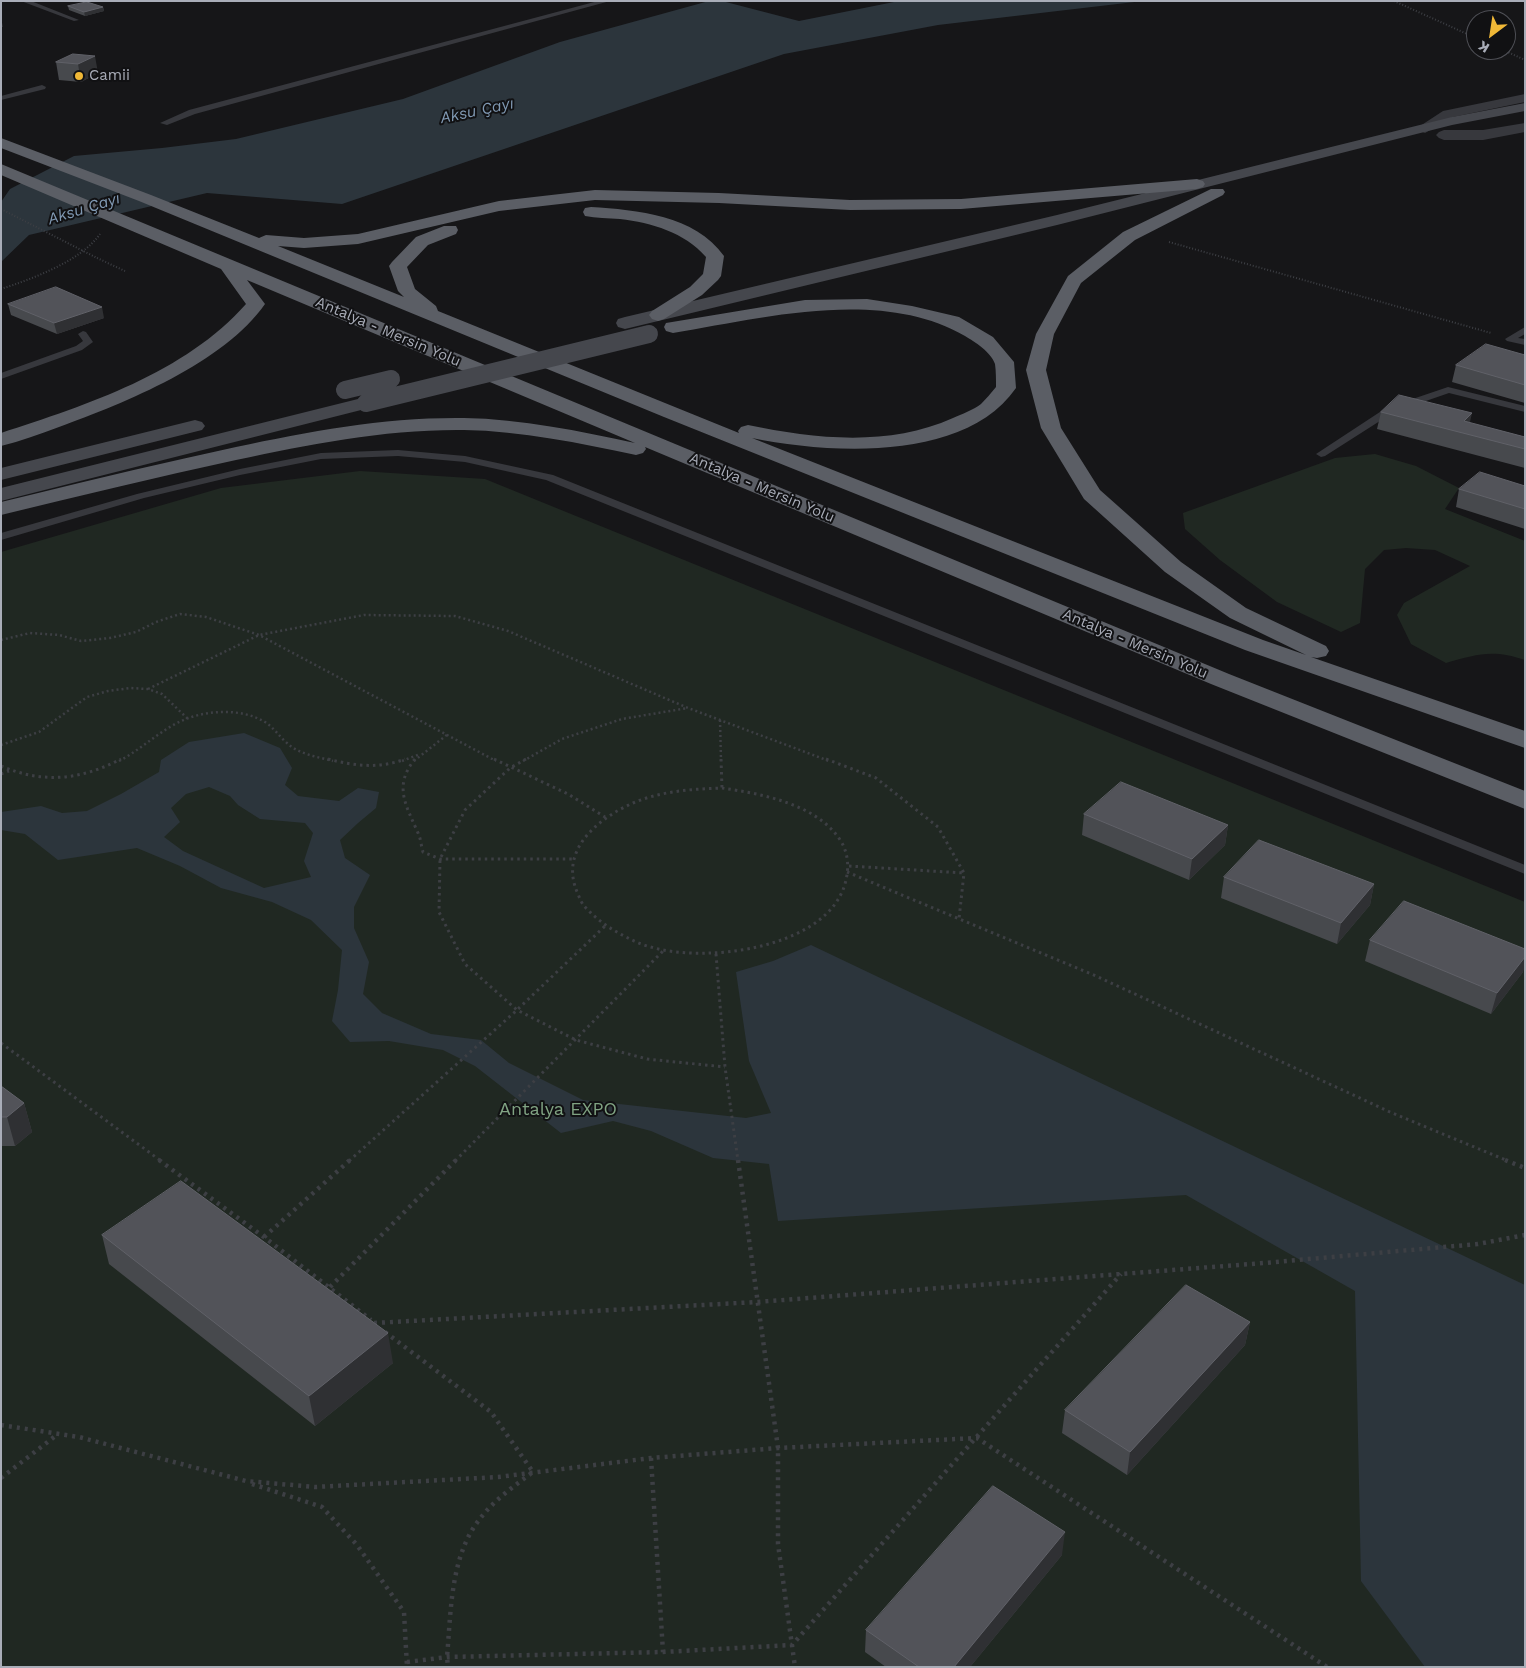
<!DOCTYPE html>
<meta charset="utf-8">
<style>
body{margin:0}
#map{position:relative;width:1526px;height:1668px;overflow:hidden;background:#161618;font-family:"Work Sans",sans-serif}
canvas{display:block}
.frame{position:absolute;inset:0;border:2px solid #a9adb8;pointer-events:none}
.north{position:absolute;left:1466px;top:10px;width:50px;height:50px;box-sizing:border-box;background:#111113;border:1px solid #4e4f55;border-radius:50%;rotate:211deg;font-size:14px;font-weight:700;line-height:20px;text-align:center;color:#a9adb8}
.north::after{content:'';display:block;margin:auto;width:18px;height:22px;background:#f0b837;clip-path:polygon(50% 0,100% 100%,50% 72%,0 100%)}
</style>
<div id="map">
<canvas width="1526" height="1668"></canvas>
<div class="frame"></div>
<div class="north">K</div>
</div>
<script>
const context = document.querySelector('canvas').getContext('2d');
context.lineJoin = 'round';
function fillPath(path, color) {
  context.fillStyle = color;
  context.fill(path, 'evenodd');
}
function strokePath(path, color, width, dash) {
  context.strokeStyle = color;
  context.lineWidth = width;
  context.lineCap = dash ? 'butt' : 'round';
  context.setLineDash(dash || []);
  context.stroke(path);
}
function label(font, color, halo, rows, align = 'center') {
  context.font = font + ' "Work Sans",sans-serif';
  context.lineWidth = 4;
  context.setLineDash([]);
  context.textBaseline = 'middle';
  context.strokeStyle = halo;
  context.fillStyle = color;
  for (const [text, x, y, turn = 0] of rows) {
    context.save();
    context.translate(x, y);
    context.rotate((+turn || 0) * Math.PI / 180);
    context.textAlign = isNaN(turn) ? turn : align;
    if (halo) context.strokeText(text, 0, 0);
    context.fillText(text, 0, 0);
    context.restore();
  }
}
fillPath(new Path2D(`
 M1375,454L1416,466L1459,488L1445,509L1525,541V660C1493,649 1477,654 1446,663L1411,644L1397,615L1404,603L1470,566L1435,550L1406,548L1384,550L1365,569L1360,623L1341,632L1277,602L1220,560L1185,529L1183,513L1335,458Z
 M360,471L485,479L1525,902V1667H1V552L221,488Z`), '#202822');
fillPath(new Path2D(`
 M709,1H722L799,21L899,1H1143L938,25L784,54L342,204L207,193L29,235L1,262V202L10,189L74,156L162,148L236,139L403,99L560,42Z
 M244,733L280,748L292,768L285,785L298,796L339,801L358,788L379,792L376,808L358,823L340,840L345,858L370,875L354,907V928L369,962L363,994L382,1013L431,1034L481,1040L509,1063L583,1100L746,1118L771,1113L749,1061L736,972L773,961L811,945L1525,1285V1667H1425L1361,1581L1355,1291L1186,1195L778,1221L769,1164L713,1158L651,1131L613,1121L561,1133L475,1066L443,1050L389,1041L350,1042L332,1021L338,990L342,950L311,920L272,902L221,888L180,866L137,848L58,860L25,834L1,830V812L41,806L62,813L87,811L121,794L159,772L161,760L189,742ZM209,787L230,796L238,805L260,819L305,823L313,833L304,861L311,877L264,888L183,851L164,837L180,822L171,808L186,794Z`), '#2c353c');
strokePath(new Path2D(`
 M1394,1L1476,38
 M1503,50L1525,60
 M1169,242L1491,333
 M97,258L125,271
 M1,289C32,279 81,261 100,234`), '#3d3f44', 2, [1, 2]);
strokePath(new Path2D(`
 M1,640L30,633L59,635L81,641L110,638L136,632L156,622L180,614L206,617L259,635L496,761
 M148,689L259,635L364,615L455,616L508,631L688,708L829,761
 M720,720L721,761
 M1,745L39,732L87,697L108,691L130,688L148,689L162,694L188,719
 M119,761C140,750 156,734 177,723C202,710 240,707 265,722C274,728 279,736 287,743C298,754 318,757 333,761
 M402,761L420,754
 M414,761L448,734
 M523,761L562,739L622,719L688,708`), '#3d3f44', 2.5, [2, 3]);
strokePath(new Path2D(`
 M328,759C354,766 379,769 405,759
 M415,759C393,786 406,805 418,833C421,839 421,846 423,852L440,859H573
 M494,759L568,794L605,817
 M526,759L510,768L465,810L440,859L439,912L465,964L517,1010L576,1040L647,1059L725,1067
 M721,759L722,788
 M826,759L876,778L938,827L964,873L959,919
 M1,766C43,784 81,780 121,759
 M1,774L9,771
 M722,788C762,794 819,804 842,843C848,854 849,867 846,880C834,934 756,952 709,953C683,954 652,951 628,938C612,930 598,921 585,907C582,904 580,899 578,894C558,851 597,819 633,803C661,791 692,789 722,788Z
 M849,866L964,873
 M847,872L1096,976L1390,1112L1508,1161
 M716,954L725,1067L738,1161
 M1,1043L161,1161
 M349,1161L517,1010L605,926
 M455,1161L665,949`), '#3d3f44', 3, [2.5, 4]);
strokePath(new Path2D(`
 M159,1160L264,1237L371,1320
 M738,1160L778,1448V1544L795,1667
 M1505,1160L1525,1168
 M264,1237L350,1160
 M330,1287L456,1160
 M374,1323L757,1302L1264,1263L1478,1244L1525,1235
 M385,1332L491,1412L533,1472C514,1486 493,1501 479,1520C450,1557 451,1613 447,1657L448,1667
 M1,1425L79,1437L246,1481L315,1487L498,1477L651,1458L778,1448L977,1438L1327,1667
 M651,1458L663,1652
 M1,1478L58,1434
 M252,1484L322,1507L357,1545L404,1612L407,1667
 M407,1662L447,1657L663,1652L792,1645L1121,1274`), '#3d3f44', 4.5, [3, 5]);
fillPath(new Path2D(`
 M21,1H31L79,20L74,21Z
 M598,1H610L195,114L167,125L160,123L189,110Z
 M42,85L46,87L45,89L1,100V96Z
 M1525,327V334L1518,338L1525,339V345L1507,341L1505,339Z
 M83,331L86,332L93,342L82,350L1,379V373L76,346L83,341L78,334Z
 M1448,387L1525,406V412L1449,393L1394,412L1325,456L1321,457L1316,454L1386,408Z
 M398,450L465,456L553,475L1525,865V874L546,480L465,462L398,456L321,459L240,475L144,498L1,540V533L137,494L240,469L321,453Z`), '#37383d');
fillPath(new Path2D(`
 M1525,94V102L1453,117L1425,133L1420,131L1417,128L1443,111Z
 M1525,123V132L1483,140H1444L1439,138L1436,135L1439,132L1444,130H1483Z`), '#37383d');
fillPath(new Path2D(`
 M1525,103V111L1452,125L1057,225L625,329L618,327L616,323L618,319L625,317L1057,215L1452,117Z
 M366,397L373,399L376,403L373,407L1,501V488Z
 M195,420L202,422L205,426L202,430L1,480V468Z`), '#45474d');
fillPath(new Path2D(`
 M1,138L151,195L259,238L266,235L304,238L358,234L499,201L595,190L719,193L850,200L961,199L1197,179L1203,181L1205,184L1203,187L1197,189L961,209L850,210L719,203L595,200L499,211L358,244L304,248L278,246L404,297L398,291L389,266L392,262L416,237L444,226H456L458,230L456,234L428,245L407,267L415,289L436,306L438,311L739,433L738,431L741,427L748,425C815,439 889,447 953,418C962,414 973,410 981,404C986,399 991,393 996,387C996,380 996,371 995,364C991,352 975,342 965,336C881,287 763,318 673,333L666,331L664,327L666,323L805,300L867,299L912,306L959,317L993,337L1014,362L1016,388C965,462 830,454 752,438L1263,640L1306,655L1230,618L1165,572L1084,499L1041,428L1026,370L1036,334L1068,276L1123,232L1211,189H1223L1225,192L1223,195L1135,240L1081,283L1054,334L1046,370L1061,428L1100,490L1181,562L1246,608L1326,646L1329,651L1326,656L1317,658L1311,657L1525,731V748L1245,650L664,417L139,201L1,148Z
 M1,164L1229,674L1525,791V809L1211,684L645,447L646,449L643,453L636,455C579,443 522,431 464,430C387,429 311,444 236,460C158,477 79,496 1,515V502L30,495C98,478 167,462 236,447C311,431 387,417 464,418C522,419 579,431 635,443L247,280L265,304C224,363 125,403 59,427C40,434 21,441 1,446V433C87,405 185,373 246,304L221,269L1,175Z
 M591,207C637,210 695,215 724,256L721,276L718,280L702,295L664,319L658,321L652,319L649,315L652,311L690,287L703,274L706,257C684,232 652,223 620,219C608,218 596,218 585,216L583,212L585,208Z`), '#5b5e65');
strokePath(new Path2D(`
 M1,209L97,258`), '#3d3f44', 2, [1, 2]);
strokePath(new Path2D(`
 M345,390L391,379
 M366,403L649,334`), '#45474d', 18);
fillPath(new Path2D(`
 M68,6L103,7L104,11L85,16L69,10Z
 M73,54L98,73L81,82L59,80L56,62Z
 M8,304L104,318L57,334L11,315Z
 M1525,355V403L1452,382L1456,365Z
 M1381,412L1470,423L1525,437V468L1377,429Z
 M1525,486V529L1456,507L1459,489Z
 M1084,814L1228,825L1225,845L1189,880L1082,835Z
 M1224,877L1374,884L1370,905L1337,944L1221,898Z
 M1370,940L1523,972L1491,1014L1365,961Z
 M1,1086L24,1103L32,1132L15,1146H1Z
 M102,1235L393,1363L315,1426L109,1264Z
 M1250,1322L1245,1345L1127,1475L1062,1433L1065,1410Z
 M1062,1555L970,1667H886L865,1652L866,1630Z`), '#47494d');
fillPath(new Path2D(`
 M103,7L104,11L85,16L84,12Z
 M1,18L3,27H1Z
 M95,56L98,73L81,82L78,64Z
 M102,307L104,318L57,334L54,323Z
 M1472,413L1468,431L1464,421Z
 M1228,825L1225,845L1189,880L1192,859Z
 M1374,884L1370,905L1337,944L1341,923Z
 M1525,957V967L1523,972L1491,1014L1497,993Z
 M24,1103L32,1132L15,1146L7,1117Z
 M1250,1322L1245,1345L1127,1475L1130,1452Z
 M388,1333L393,1363L315,1426L309,1396Z
 M1065,1532L1062,1555L970,1667H954Z`), '#2f3033');
const building = new Path2D(`
 M87,2L103,7L84,12L68,6Z
 M73,54L95,56L78,64L56,62Z
 M56,287L102,307L54,323L8,304Z
 M1486,344L1525,355V385L1456,365Z
 M1399,395L1472,413L1464,421L1525,437V449L1381,412Z
 M1480,472L1525,486V509L1459,489Z
 M1121,782L1228,825L1192,859L1084,814Z
 M1259,840L1374,884L1341,923L1224,877Z
 M1404,901L1525,949V957L1497,993L1370,940Z
 M1,1086L24,1103L7,1117H1Z
 M181,1181L388,1333L309,1396L102,1235Z
 M1186,1285L1250,1322L1130,1452L1065,1410Z
 M993,1486L1065,1532L954,1667H919L866,1630Z`);
fillPath(building, '#525359');
strokePath(building, '#606168', 1);
for (const [x, y, r, color] of [
 [79,76,5,"#f0b837"]
]) {
  const dot = new Path2D();
  dot.arc(x, y, r, 0, 2 * Math.PI);
  context.fillStyle = color;
  context.fill(dot);
  strokePath(dot, '#111113', 2);
}
label('15px', '#a9adb8', '#111113', [
 ["Camii",89,76]
], 'left');
label('15px', '#a9adb8', '#111113', [
 ["Antalya - Mersin Yolu",388,332,23],
 ["Antalya - Mersin Yolu",762,488,23],
 ["Antalya - Mersin Yolu",1135,644,23]
]);
label('italic 16px', '#8099b3', '#111113', [
 ["Aksu Çayı",477,111,-12],
 ["Aksu Çayı",84,209,-17]
]);
label('18px', '#80a383', '#111113', [
 ["Antalya EXPO",558,1110]
]);
</script>
